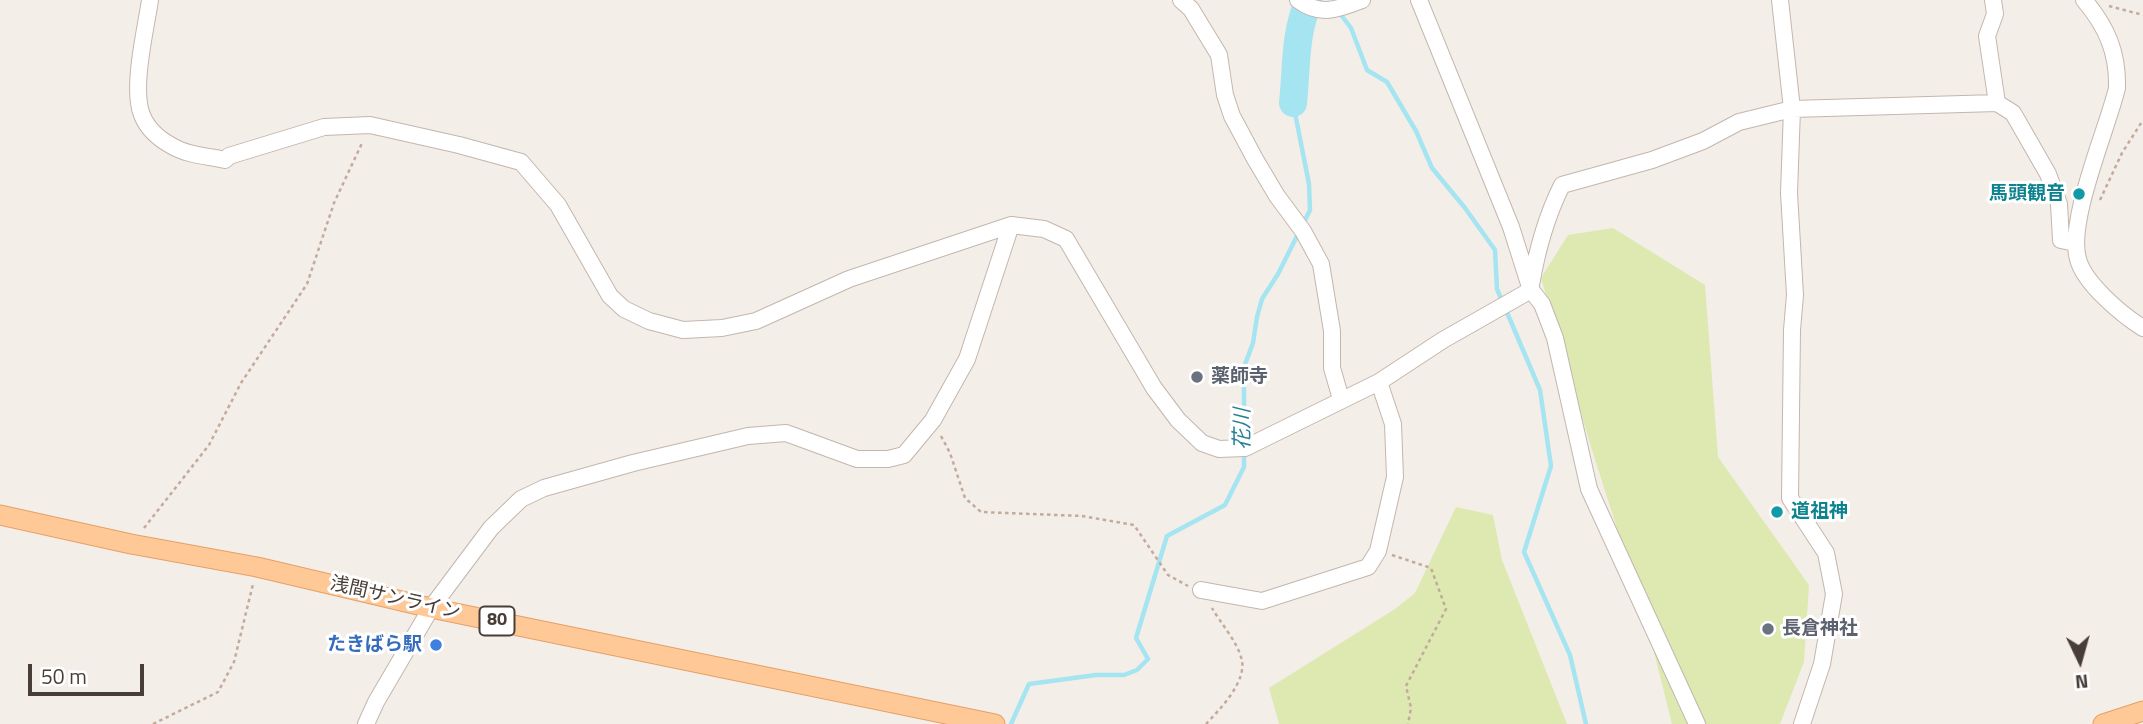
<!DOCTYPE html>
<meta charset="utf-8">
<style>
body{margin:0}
#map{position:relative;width:2143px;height:724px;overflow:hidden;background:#f4eee8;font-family:"Titillium Web",sans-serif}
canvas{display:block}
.north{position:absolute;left:2045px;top:626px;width:70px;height:70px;-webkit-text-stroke:5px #fff;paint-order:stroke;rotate:175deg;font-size:19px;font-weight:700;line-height:28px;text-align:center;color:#483d37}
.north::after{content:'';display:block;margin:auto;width:24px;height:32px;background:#483d37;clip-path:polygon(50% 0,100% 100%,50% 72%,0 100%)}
.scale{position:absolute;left:28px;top:664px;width:116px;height:32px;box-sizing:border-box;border:4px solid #483d37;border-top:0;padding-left:9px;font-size:21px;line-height:24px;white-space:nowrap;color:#483d37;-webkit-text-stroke:5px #fff;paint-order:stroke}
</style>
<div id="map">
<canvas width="2143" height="724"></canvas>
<div class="north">N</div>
<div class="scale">50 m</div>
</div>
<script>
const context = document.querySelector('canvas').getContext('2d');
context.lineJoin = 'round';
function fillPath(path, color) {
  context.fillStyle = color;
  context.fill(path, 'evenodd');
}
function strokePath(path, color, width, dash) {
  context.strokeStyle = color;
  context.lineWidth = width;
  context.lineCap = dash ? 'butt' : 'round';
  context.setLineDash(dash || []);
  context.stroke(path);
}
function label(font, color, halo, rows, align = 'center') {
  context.font = font + ' "Titillium Web","Noto Sans JP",sans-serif';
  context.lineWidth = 6;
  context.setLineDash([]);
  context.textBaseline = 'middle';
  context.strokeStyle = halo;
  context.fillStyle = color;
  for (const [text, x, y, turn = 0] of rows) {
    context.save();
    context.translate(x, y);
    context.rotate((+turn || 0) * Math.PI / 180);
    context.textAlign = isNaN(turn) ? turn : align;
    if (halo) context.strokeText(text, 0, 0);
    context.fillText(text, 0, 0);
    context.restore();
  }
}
fillPath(new Path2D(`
 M1613,228L1705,285L1718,457L1809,585L1804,662L1780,724H1672L1645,616L1591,447L1541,278L1568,235Z
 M1456,507L1493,515L1502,560L1567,724H1279L1269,688L1395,609L1415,593Z`), '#dde9b1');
strokePath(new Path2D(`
 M1338,11L1351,28L1367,70L1387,82L1416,131L1432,168L1465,208L1495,250L1497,289L1540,390L1551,466L1524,552L1570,655L1586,724
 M1293,103L1309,184L1310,210L1302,226
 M1244,444V367L1253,343L1257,317L1262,299L1278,274L1298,234
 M1011,724L1029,684L1096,675H1124L1137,670L1148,659L1136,638L1167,536L1225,505L1244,467V453`), '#a5e4f1', 4.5);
strokePath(new Path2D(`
 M1293,103C1297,65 1294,36 1309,0`), '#a5e4f1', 28);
const minor = new Path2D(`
 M150,0C146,28 131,89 142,115C147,128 159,139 172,146C187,155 207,156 225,160L229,156L324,127L370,125L459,145L521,162L558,205L610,296L624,309L649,321L683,330L722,328L756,321L849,279L1011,225L1044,229L1066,239L1154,388L1178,420L1202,443L1219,449L1245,448L1379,382L1443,340L1531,290
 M1181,0L1191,9L1219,55L1225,95L1232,116L1255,159L1277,196L1303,231L1321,264L1332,331V368L1341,399
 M1298,0C1321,17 1339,9 1362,0
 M1419,0L1511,227L1531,290L1542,304L1555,338L1589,489L1697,724
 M1780,0L1792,109L1789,193L1795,295L1792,330L1790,498L1826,553L1834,594L1822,664L1802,724
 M1993,0L1995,14L1987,36L1997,103
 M2084,0C2107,27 2118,53 2117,88C2107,130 2067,221 2078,259C2084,283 2122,315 2143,328
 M1531,285C1537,250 1546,217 1562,185L1652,160L1703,141L1739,122L1792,109L1997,103L2013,113L2048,174L2059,204L2061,240L2075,243
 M1201,590L1262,601L1368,567L1378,551L1395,477L1393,424L1379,382
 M366,724L376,702L431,608L491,528L521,499L544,488L633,463L748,436L786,433L857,459H888L904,455L933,420L967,359L1011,225`);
const major = new Path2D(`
 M0,515L131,544L257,567L431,608L995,724
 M2103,724L2143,711`);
strokePath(minor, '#c3b6ae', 18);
strokePath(major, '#e5a066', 21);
strokePath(new Path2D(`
 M2109,6L2143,15
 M2100,200L2122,153L2143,120
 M941,436L950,453L965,498L981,512L1082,516L1134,525L1168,575L1188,586
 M144,528L209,445L241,383L307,284L334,203L363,141
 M1392,555L1431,568L1446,609L1406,686L1411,708L1408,724
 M153,724L218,692L234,662L253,584
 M1206,724C1220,709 1249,680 1241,657C1237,642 1220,622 1212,608`), '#c2ab9c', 2.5, [3.5, 3.5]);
strokePath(minor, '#fff', 16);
strokePath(major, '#ffc897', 19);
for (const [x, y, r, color] of [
 [2079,194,7,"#0f9aa8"],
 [1197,377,7,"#6b7280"],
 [1777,512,7,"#0f9aa8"],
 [1768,629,7,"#6b7280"],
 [436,645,7,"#3f7fe0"]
]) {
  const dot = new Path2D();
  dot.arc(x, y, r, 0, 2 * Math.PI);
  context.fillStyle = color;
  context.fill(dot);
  strokePath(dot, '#fff', 2.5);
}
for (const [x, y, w] of [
 [497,621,35]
]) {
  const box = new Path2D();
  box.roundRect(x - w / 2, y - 14.5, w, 29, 5);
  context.fillStyle = '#fff';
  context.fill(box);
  strokePath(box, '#483d37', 2);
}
label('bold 18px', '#483d37', null, [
 ["80",497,621]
]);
label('bold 19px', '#0d838f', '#fff', [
 ["馬頭観音",2065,194],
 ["道祖神",1791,512,"left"]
], 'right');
label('bold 19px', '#5b616d', '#fff', [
 ["薬師寺",1211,377],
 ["長倉神社",1782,629]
], 'left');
label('19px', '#483d37', '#fff', [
 ["浅間サンライン",395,599,13]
]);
label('bold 19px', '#366cbe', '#fff', [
 ["たきばら駅",422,645]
], 'right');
label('italic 21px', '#288194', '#fff', [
 ["花川",1244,429,-90]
]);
</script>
